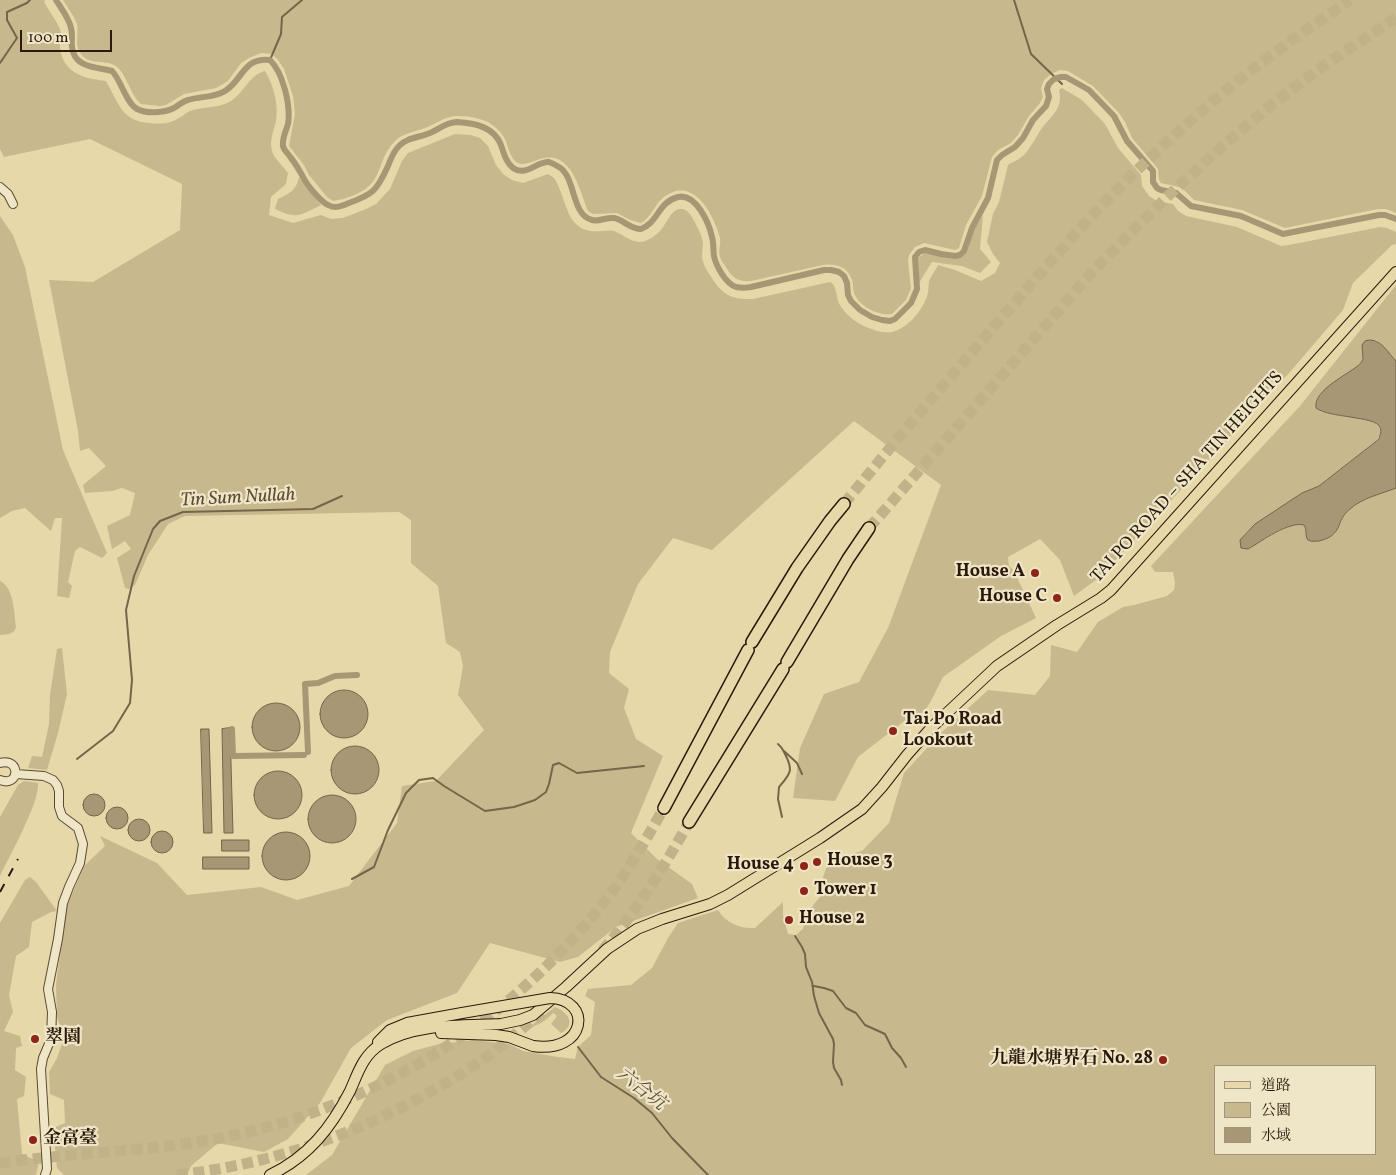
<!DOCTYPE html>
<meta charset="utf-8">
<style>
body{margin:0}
#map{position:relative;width:1396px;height:1175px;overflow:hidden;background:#e7d8a9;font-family:Vollkorn,"Noto Serif TC",serif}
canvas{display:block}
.legend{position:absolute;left:1214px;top:1065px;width:162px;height:90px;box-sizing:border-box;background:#efe6c7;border:1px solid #a1947c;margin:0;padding:6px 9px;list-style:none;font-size:15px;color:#2b1a0c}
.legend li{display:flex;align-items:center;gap:10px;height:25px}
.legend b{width:25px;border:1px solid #a1947c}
.scale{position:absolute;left:20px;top:30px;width:92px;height:22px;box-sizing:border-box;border:2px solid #2b1a0c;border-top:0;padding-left:6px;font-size:15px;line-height:18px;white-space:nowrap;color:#2b1a0c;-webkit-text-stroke:4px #efe6c7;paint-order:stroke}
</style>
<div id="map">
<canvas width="1396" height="1175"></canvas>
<ul class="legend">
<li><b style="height:6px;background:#e7d8a9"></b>道路</li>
<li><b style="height:14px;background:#c7b88e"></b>公園</li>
<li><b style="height:14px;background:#a79774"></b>水域</li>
</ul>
<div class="scale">100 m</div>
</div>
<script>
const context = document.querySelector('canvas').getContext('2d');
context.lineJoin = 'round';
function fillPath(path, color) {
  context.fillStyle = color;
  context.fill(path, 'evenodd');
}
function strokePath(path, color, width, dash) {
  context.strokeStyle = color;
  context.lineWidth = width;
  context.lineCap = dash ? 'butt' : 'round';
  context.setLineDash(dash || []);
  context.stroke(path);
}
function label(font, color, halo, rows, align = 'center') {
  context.font = font + ' Vollkorn,"Noto Serif TC",serif';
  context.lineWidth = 4.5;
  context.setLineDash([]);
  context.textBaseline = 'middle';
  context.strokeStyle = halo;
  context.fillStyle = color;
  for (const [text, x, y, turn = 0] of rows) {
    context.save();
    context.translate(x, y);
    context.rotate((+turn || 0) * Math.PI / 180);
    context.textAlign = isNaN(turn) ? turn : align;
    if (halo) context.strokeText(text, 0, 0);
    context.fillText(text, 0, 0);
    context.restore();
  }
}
fillPath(new Path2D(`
 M0,0H45L44,2C49,11 56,20 60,29C62,35 59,42 60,48C63,73 85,79 106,81C118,102 122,122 150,123C158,124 166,124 173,121C179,119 184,114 190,111C203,106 218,109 231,101C244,93 249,75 265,71C273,84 279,105 276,121C274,131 269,140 272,151C273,157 284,167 288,173L286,184L271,197L269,215L293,223L321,215L331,219L343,218L366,209L376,204L390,189L402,161L408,153L455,134L471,135L480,138L488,146L496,165L503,174L512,180L523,183L548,174L554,178C562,189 566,214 575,223C583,231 591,232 602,231C606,231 610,230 614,231C624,235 634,245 645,241C652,239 659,233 663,227C668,220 676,201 688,212C693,217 702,235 703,242C703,249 701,255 703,261C704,266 707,271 710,275C721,294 731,300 753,299L830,282C838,285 835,300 842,308C850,320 864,327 877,331C882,332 888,333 892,332C906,329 920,313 925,301C929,294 928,289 929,282C930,277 936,270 938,265L955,270L981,281L995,273L1000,263L993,254L987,242L993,214L999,202L1008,165C1013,162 1020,159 1024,155C1031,147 1035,139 1040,131C1049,117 1064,110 1059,90L1062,88L1082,100L1105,124L1118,148L1141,175L1142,186L1149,196L1157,201L1173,204L1178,211L1186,216L1237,227L1281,246L1289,245L1380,227L1387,228L1396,232V244L1392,245L1353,283L1343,310L1290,372L1100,577L1074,596L1060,560L1040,539L1008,557L1009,566L1014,571L1036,618L1001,636L943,677L931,701L924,712L907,719L858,757L835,801L793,798L800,748L824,694L859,682L888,628L941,485L854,421L712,550L673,538L638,584L610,652L609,673L629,689L624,708L636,739L663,756L631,833L657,859L692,884L698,898L616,927L578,957L560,962L490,943L457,993L387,1020L351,1048L320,1103L288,1139L264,1152L218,1143L191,1166L187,1175H64L57,1168L53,1128L65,1123L64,1100L50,1094L49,1072L57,1058L62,1044V1031L57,1017L56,984L67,906L84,866L105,846L100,836L157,863L187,895L261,887L297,900L349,886L397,823L402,786L436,781L484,730L458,695L463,666L460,652L446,643L438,586L411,563V520L399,512L185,516L168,524L148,555L135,585L129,589L125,588L117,558L131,549L125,541L112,549L107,526L130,515L135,493L122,488L112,491L85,493L83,485L106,466L89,448L80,451L78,431L49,280L93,282L180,230L182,184L90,139L4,157L0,149Z
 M63,0H1396V213L1386,209H1378L1285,228L1242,210L1194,200L1185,191L1179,187L1161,183L1159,180L1158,169L1132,138L1125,122L1119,113L1093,86L1068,71L1060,70L1051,74L1044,80L1041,88L1043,97L1040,103L1029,116L1018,135L1011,143L998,150L992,157L982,196L966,225L959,248L955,250L924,243L915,247L909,255L908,261L911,288L906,300L892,314C879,316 860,307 855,295C852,290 854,285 852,280C848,267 836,263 823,265L751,281C738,282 732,278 726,267C724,264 721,261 720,257C718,251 721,244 720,238C715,219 698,183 673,192C654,199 655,215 641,223L630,220L617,213L593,214L588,211C583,199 576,174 567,166C547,144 527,173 515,161C509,155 508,145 504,137C501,132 495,127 491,124C483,118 460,114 450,117C441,119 432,126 422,129C413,132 402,134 395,141C374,163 386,183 352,196C346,198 340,200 333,201L327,197L309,175L304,165L289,146L295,114L293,96L284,69L278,60L272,54L261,53L249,58L241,63L228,81L216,88L184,94L166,105L160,106L141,104C130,95 126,71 114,65C102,59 87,66 79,51C75,43 79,33 77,24C74,16 68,8 63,0Z
 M299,177L321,205C300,215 298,220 275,209L278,199C290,193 296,191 299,177Z
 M983,215L980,249L991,262L980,273L962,266L932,262L919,283L918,258L926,252L954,259L962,256L968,249L973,231Z
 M0,216L13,235L25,267L63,450L107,553L102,558L80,547L75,551L68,582L72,586L69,598L57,596L62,518H55L51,531L25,508L12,511L0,518Z
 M1396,285V361L1381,344L1376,340L1362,349L1363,359L1361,363L1320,394L1316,401V405L1320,411L1324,412C1334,415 1376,418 1380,427C1382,431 1380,436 1378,439L1319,486L1302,493L1273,512L1255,524L1245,534L1264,540C1271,536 1301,516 1306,528C1307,531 1306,534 1306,537L1333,535C1339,528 1342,518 1348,511C1358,500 1382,493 1396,488V1175H306L332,1155L385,1065L413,1051L439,1044L474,1040L509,1044L523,1051L558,1057L575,1059L578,1047L591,1035L595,1002L585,996L588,989L631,985L652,968L668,938L678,923L718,910C726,923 740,929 755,928L783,902V915L788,934L796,935L803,929L807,915L814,904L825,891V885L823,877L828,863L833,859L862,851L889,823L904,773L940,734L988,690L1035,695L1050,676L1051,645L1077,652L1098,622L1123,607L1134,605L1167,596L1174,590L1175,583L1173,572H1155L1151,566L1300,406ZM1215,1066H1375V1154H1215Z
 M0,581C14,587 14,613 16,627C14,635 7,634 0,635Z
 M62,648L67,694L58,733L47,770L28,768L32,756L42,757L49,724L50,695L57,649Z
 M24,781L38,783C40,802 9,857 0,876V817L18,785Z
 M30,877L36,882L57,911L51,912L32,922L29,947L16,956L9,995L13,1012L4,1031L20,1036L22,1046L16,1048L15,1070L26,1077L24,1096L17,1099L22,1154L39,1162L36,1175H0V923L25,880Z
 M555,1007C568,1012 577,1025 561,1033L551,1024L557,1016L553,1013C546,1021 539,1025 528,1028Z`), '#c7b88e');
const water = new Path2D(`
 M1370,340C1382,340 1388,353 1396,361V488C1381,494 1362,498 1350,509C1335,521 1344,535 1319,541C1316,541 1311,542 1308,540C1305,537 1307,529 1304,525C1289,521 1262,541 1248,549L1241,548L1240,540L1255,524L1302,493L1319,486L1379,439C1380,435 1382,431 1380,427C1375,416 1329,418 1316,408C1313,389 1350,374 1361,363L1363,359L1362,345L1365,341Z
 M320 714a24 24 0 1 1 48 0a24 24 0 1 1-48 0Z
 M252 727a24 24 0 1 1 48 0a24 24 0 1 1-48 0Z
 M230,728L233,833H224L222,729Z
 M201,729H209L212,833H204Z
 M331 770a24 24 0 1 1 48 0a24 24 0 1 1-48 0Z
 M254 795a24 24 0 1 1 48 0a24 24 0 1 1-48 0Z
 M83 805a11 11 0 1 1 22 0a11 11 0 1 1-22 0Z
 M308 819a24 24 0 1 1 48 0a24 24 0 1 1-48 0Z
 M106 818a11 11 0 1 1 22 0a11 11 0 1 1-22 0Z
 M128 830a11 11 0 1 1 22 0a11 11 0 1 1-22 0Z
 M151 842a11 11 0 1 1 22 0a11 11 0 1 1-22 0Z
 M262 856a24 24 0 1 1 48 0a24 24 0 1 1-48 0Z
 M222,840H249V851H222Z
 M203,857H249V869H203Z`);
fillPath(water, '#a79774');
strokePath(water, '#75654a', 1);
strokePath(new Path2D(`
 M1014,0L1031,54L1062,84
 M270,60L281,34L282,17L302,0
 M0,63L17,38L7,20V12L27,3L30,0
 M778,744C782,747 783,750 785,754C794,771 790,774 779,787L778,799L782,817
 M784,751L797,763L802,774
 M77,759L113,731L130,703L132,680L126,610L134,576L153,529L160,521L183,512L313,509L342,496
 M352,879L374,867L388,830L406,793L419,780L433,778L444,786L485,811L514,807L535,800L546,792L549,784L553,765L559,763L577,773L644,766
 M795,936L802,947L805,954L806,967L812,982L814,996L819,1013L833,1039L834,1044L833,1062L834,1068L841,1080L842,1085
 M814,986L824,988L833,991L846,1008L856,1013L865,1025L885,1034L892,1048L901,1058L906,1067
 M578,1047L601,1077L634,1098L652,1113L672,1138L708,1175`), '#75654a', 2);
strokePath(new Path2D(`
 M56,0C61,8 69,18 71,28C73,34 71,41 72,47C74,68 96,67 112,71C121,80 126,103 137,109C147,114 164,113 174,108C179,105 183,101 188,100C200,96 214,98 225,91C243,80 243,57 270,60C283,73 291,105 288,124C286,131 282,138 283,146C284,151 288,153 291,158C296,164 299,170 303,177C307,185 320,201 328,205C335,209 342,206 349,203C374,194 377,190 388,166C391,158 393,152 399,146C401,144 405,141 408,140C415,137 423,136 430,133C439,129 447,122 457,122C475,123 494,127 501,145C504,154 506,162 513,168C526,177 537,161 549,162C552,163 556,165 559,167C576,177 571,215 592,220C599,222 606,217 614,218C624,220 630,229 641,229C658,223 658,202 678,197C696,193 709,223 712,237C714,244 713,250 714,256C716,266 726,284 736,287C741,288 746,288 751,287L824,270H831L839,272L844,276L847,283L848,295L851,301L860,310L872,317L882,320L890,321L895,319L911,303L917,289L915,257L919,252L925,250L941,254L955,256L960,255L964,251L972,228L988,198L997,160L1002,155L1015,147L1023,138L1033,120L1046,106L1049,97L1047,89L1049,84L1054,79L1061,77H1066L1089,90L1114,116L1127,141L1153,171V182L1157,188L1161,190L1176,193L1191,206L1241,216L1283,234L1379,215H1385L1396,219
 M232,729L233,756L304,755
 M308,752L305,684L318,683L335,676L357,675`), '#a79774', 6);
strokePath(new Path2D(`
 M844,504C894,442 946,382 998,322C1033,282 1067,242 1103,204C1130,176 1159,149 1188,123C1239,77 1294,38 1350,0
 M869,528L1093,271L1134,229L1170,194L1216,152L1271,105L1329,62L1396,18
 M602,951C636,912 664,867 689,822
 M0,1163C76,1152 154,1152 230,1136C378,1105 507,1023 602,905C626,875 645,841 664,808
 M177,1175C292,1162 398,1119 492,1053C509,1040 525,1026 542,1012`), '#c1b28a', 11, [11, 5.5]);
const minor = new Path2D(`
 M0,187L8,194L13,204
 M0,763C21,757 20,788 0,780
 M16,774L44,776L53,780L57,785L59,791V807L62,816L78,828L83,844L80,863L69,887L63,903L58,939L48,989L52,1012L51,1039L43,1058L41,1069L47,1169L45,1175`);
const major = new Path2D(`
 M441,1033L496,1035L509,1037L533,1046
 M378,1042L390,1030L407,1023L462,1013
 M270,1175C308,1157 331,1128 350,1091C358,1073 363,1055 381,1044C415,1023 463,1026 501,1024L520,1020L533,1015L566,987L607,949L637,929L662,919L710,904L728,895L820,838L862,809L882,787L907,755L931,728L997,666L1057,625L1101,598L1111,590L1396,272`);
const highway = new Path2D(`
 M752,642L797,568L830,521L844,504
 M787,662L848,559L869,528
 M664,808L748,650
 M689,822L783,669`);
strokePath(minor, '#5a4a33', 10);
strokePath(major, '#2b1a0c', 12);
strokePath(highway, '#2b1a0c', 14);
strokePath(minor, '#efe6c7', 8);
strokePath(major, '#e7d8a9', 10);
strokePath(highway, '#e7d8a9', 11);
strokePath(new Path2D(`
 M0,892L18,859`), '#2b1a0c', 2, [9, 9]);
const majorBridge = new Path2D(`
 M462,1013L550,998C593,999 587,1054 533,1046`);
strokePath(majorBridge, '#2b1a0c', 12, []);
strokePath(majorBridge, '#e7d8a9', 10);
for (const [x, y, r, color] of [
 [1035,573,5,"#8f2418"],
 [1057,598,5,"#8f2418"],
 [893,731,5,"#8f2418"],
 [817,862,5,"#8f2418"],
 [804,866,5,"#8f2418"],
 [804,891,5,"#8f2418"],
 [789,920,5,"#8f2418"],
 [35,1039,5,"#8f2418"],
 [1163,1060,5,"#8f2418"],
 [33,1140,5,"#8f2418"]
]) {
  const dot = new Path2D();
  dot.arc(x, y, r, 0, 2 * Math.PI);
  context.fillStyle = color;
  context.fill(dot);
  strokePath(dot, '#efe6c7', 2);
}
label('18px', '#2b1a0c', '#efe6c7', [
 ["TAI PO ROAD – SHA TIN HEIGHTS",1188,478,-48]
]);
label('bold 18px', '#2b1a0c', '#efe6c7', [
 ["House A",1025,573,"right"],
 ["House C",1047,598,"right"],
 ["Tai Po Road",903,721],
 ["Lookout",903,742],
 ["House 3",827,862],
 ["House 4",794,866,"right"],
 ["Tower 1",814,891],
 ["House 2",799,920],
 ["翠園",45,1039],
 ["九龍水塘界石 No. 28",1153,1060,"right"],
 ["金富臺",43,1140]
], 'left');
label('italic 19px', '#5d4c36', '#efe6c7', [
 ["Tin Sum Nullah",238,499,-3],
 ["六合坑",640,1090,38]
]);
</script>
